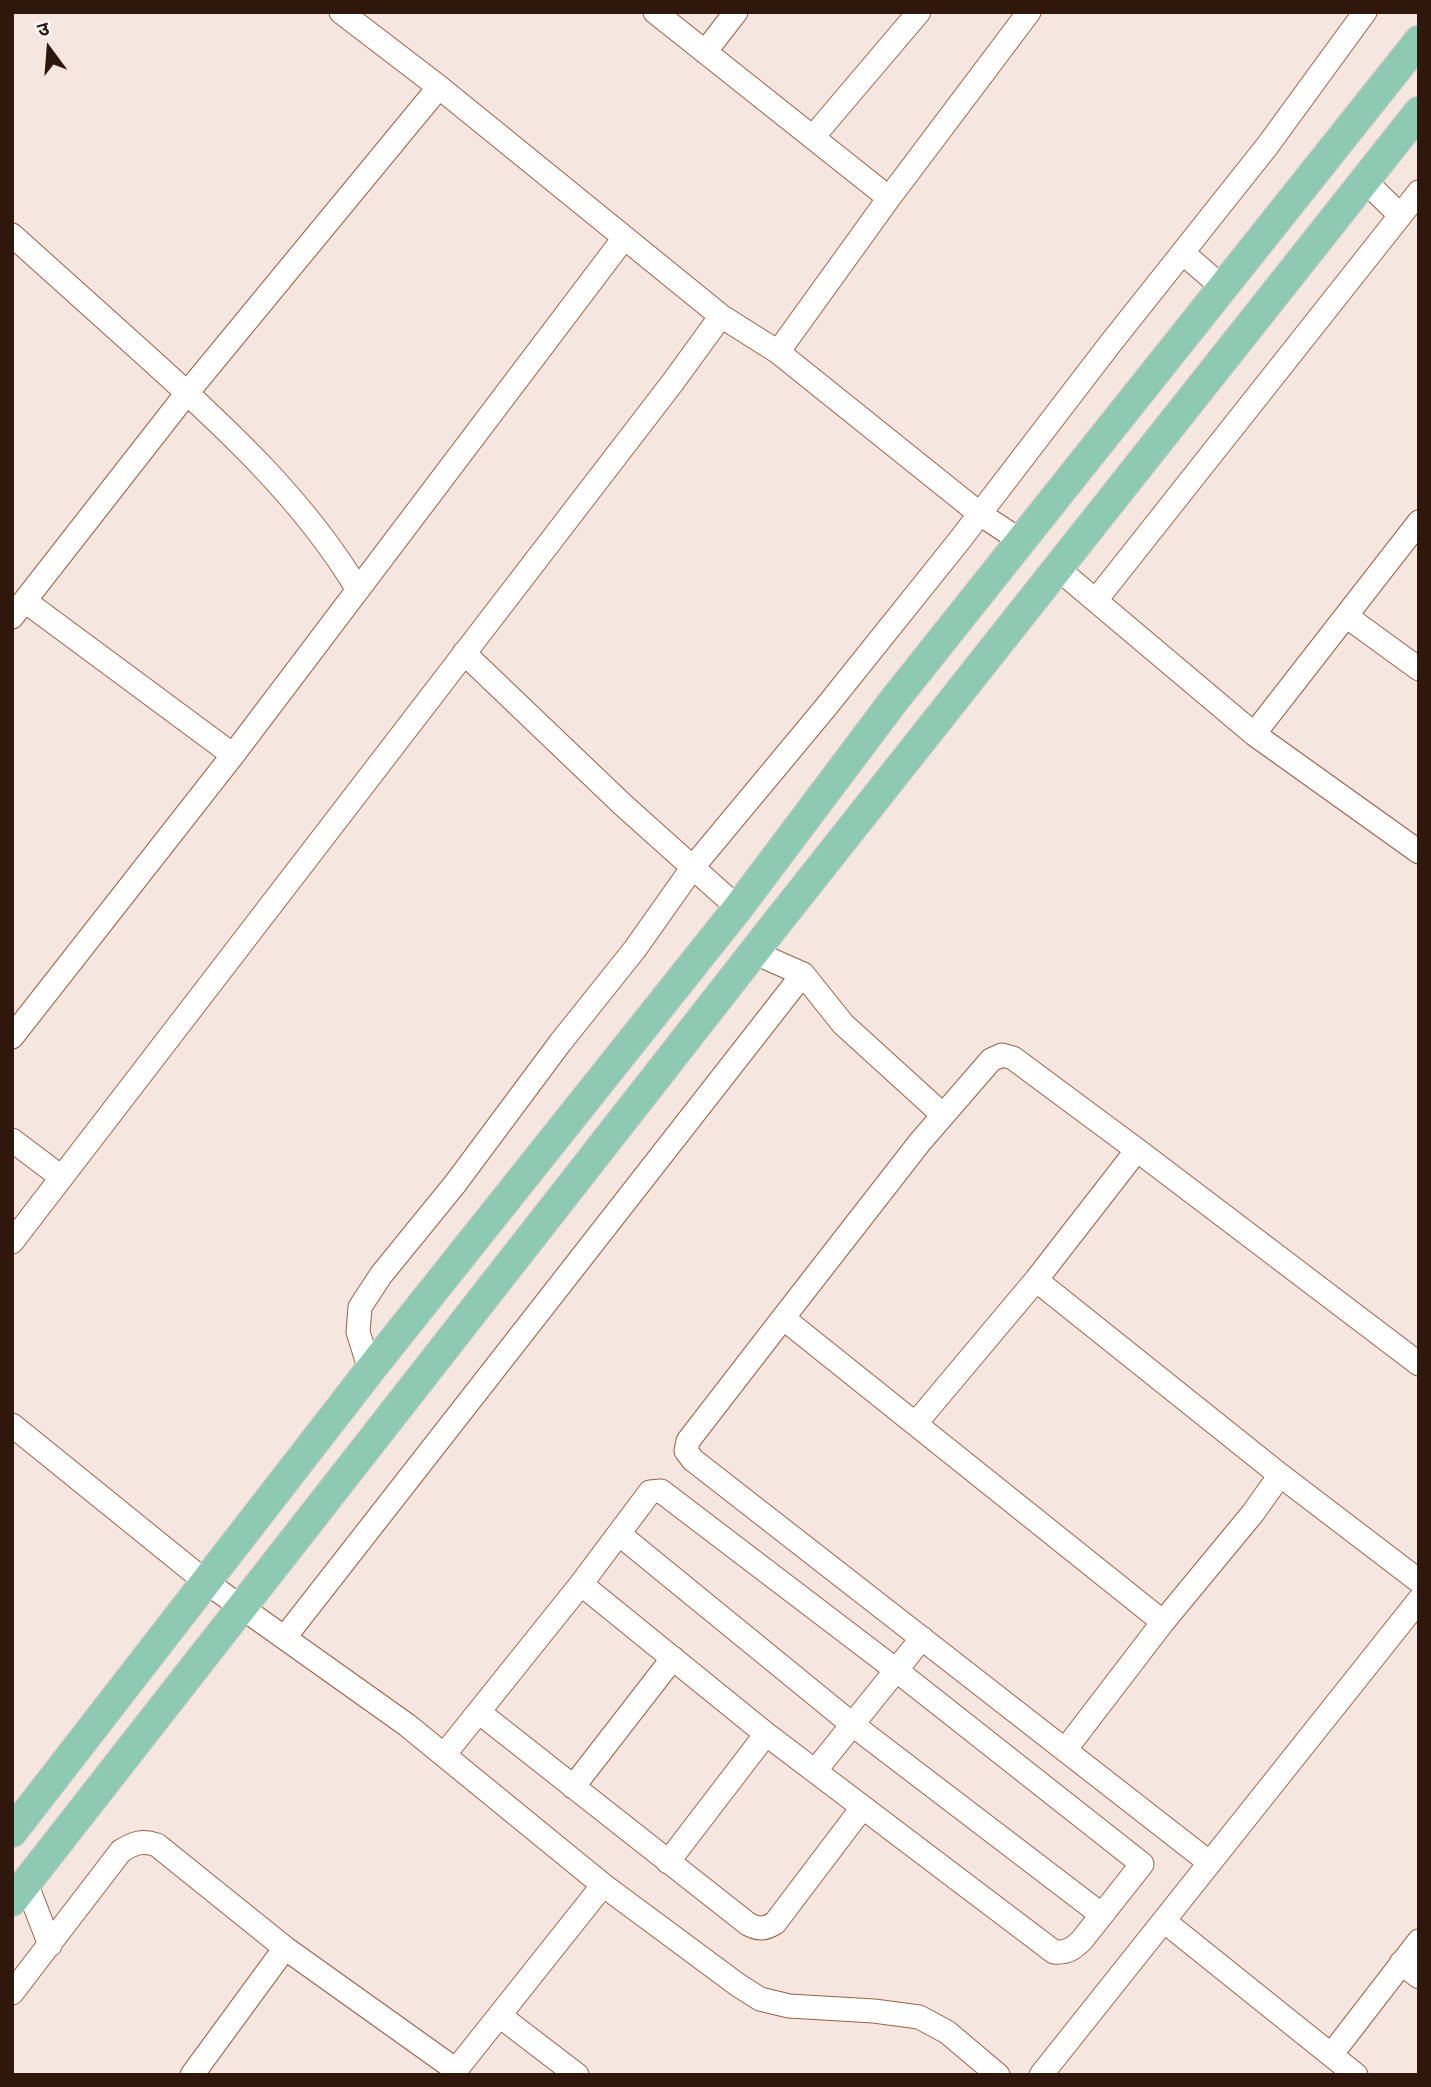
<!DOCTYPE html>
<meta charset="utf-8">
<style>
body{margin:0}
#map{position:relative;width:1431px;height:2087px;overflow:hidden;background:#f5e6e0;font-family:Lora,"Noto Sans Devanagari",serif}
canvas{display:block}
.frame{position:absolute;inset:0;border:14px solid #30170b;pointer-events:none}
.north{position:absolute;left:14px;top:14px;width:70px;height:70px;-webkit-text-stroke:5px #f7f7f7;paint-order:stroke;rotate:344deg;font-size:19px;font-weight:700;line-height:28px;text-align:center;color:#30170b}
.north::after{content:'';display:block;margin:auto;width:24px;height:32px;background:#30170b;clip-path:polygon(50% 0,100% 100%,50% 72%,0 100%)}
</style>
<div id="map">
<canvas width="1431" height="2087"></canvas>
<div class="frame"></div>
<div class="north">उ</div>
</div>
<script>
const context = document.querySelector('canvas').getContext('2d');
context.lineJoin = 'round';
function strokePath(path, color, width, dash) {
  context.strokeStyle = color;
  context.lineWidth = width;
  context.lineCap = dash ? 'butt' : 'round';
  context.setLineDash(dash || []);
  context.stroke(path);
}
const minor = new Path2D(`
 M341,12L439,87L721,316L778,352L980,514L1021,541
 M655,12L889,198
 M705,52L736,12
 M813,137L919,12
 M1365,181L1400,215
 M12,235C59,277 105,319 151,360C227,429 305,501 358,590
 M1183,253L1222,287
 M778,352L889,198L1029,12
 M1057,568L1254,734L1419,852
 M1096,600L1419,192
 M25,601L233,755
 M1346,616L1419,669
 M12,617L187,393L439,87
 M464,653L622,804L738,908
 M1254,734L1419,522
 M753,952L803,974L843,1024L943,1115
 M12,1037L233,755L624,238
 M12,1140L61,1177
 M12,1242L673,382L721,316
 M1036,1280L1280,1475L1419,1581
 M783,1318L920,1142L991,1060L1002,1055L1013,1058L1137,1150
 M370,1370L358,1332L360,1307L381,1275L455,1184L560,1043L635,949L693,867L826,707L959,541L1110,344L1268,145L1365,12
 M916,1423L1036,1280L1137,1150L1419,1364
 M12,1425L206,1582L407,1725L603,1885L738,1985L760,1999L789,2006L874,2011L919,2017L947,2032L998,2075
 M619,1534L853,1725L1102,1915
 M1163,1622L783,1318L688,1441L686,1451L693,1460L1210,1863
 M285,1637L803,974
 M480,1713L748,1924C759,1930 765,1929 775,1923L862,1808
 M1065,1750L1163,1622L1253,1513L1280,1475
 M444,1755L581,1584L766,1734L1054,1952C1067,1953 1073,1949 1082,1940L1142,1864L896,1670L661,1491L650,1492L581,1584
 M815,1771L922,1638
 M573,1787L673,1658
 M668,1862L766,1734
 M26,1883L50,1945
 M1164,1921L1356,2075
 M1401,1963L1419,1977
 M12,1993L121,1851C134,1843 142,1840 157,1845L285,1948L456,2070
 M500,2016L577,2075
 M1331,2055L1419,1941
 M192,2075L285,1948
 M452,2075L603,1885
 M1041,2075L1419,1600`);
const major = new Path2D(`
 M12,1832L370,1370L738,908L895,699L1419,41
 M12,1901L779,920L1419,112`);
strokePath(minor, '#9d6043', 25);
strokePath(major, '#cdc7c4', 32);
strokePath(minor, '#fff', 23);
strokePath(major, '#8ec9b3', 30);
</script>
